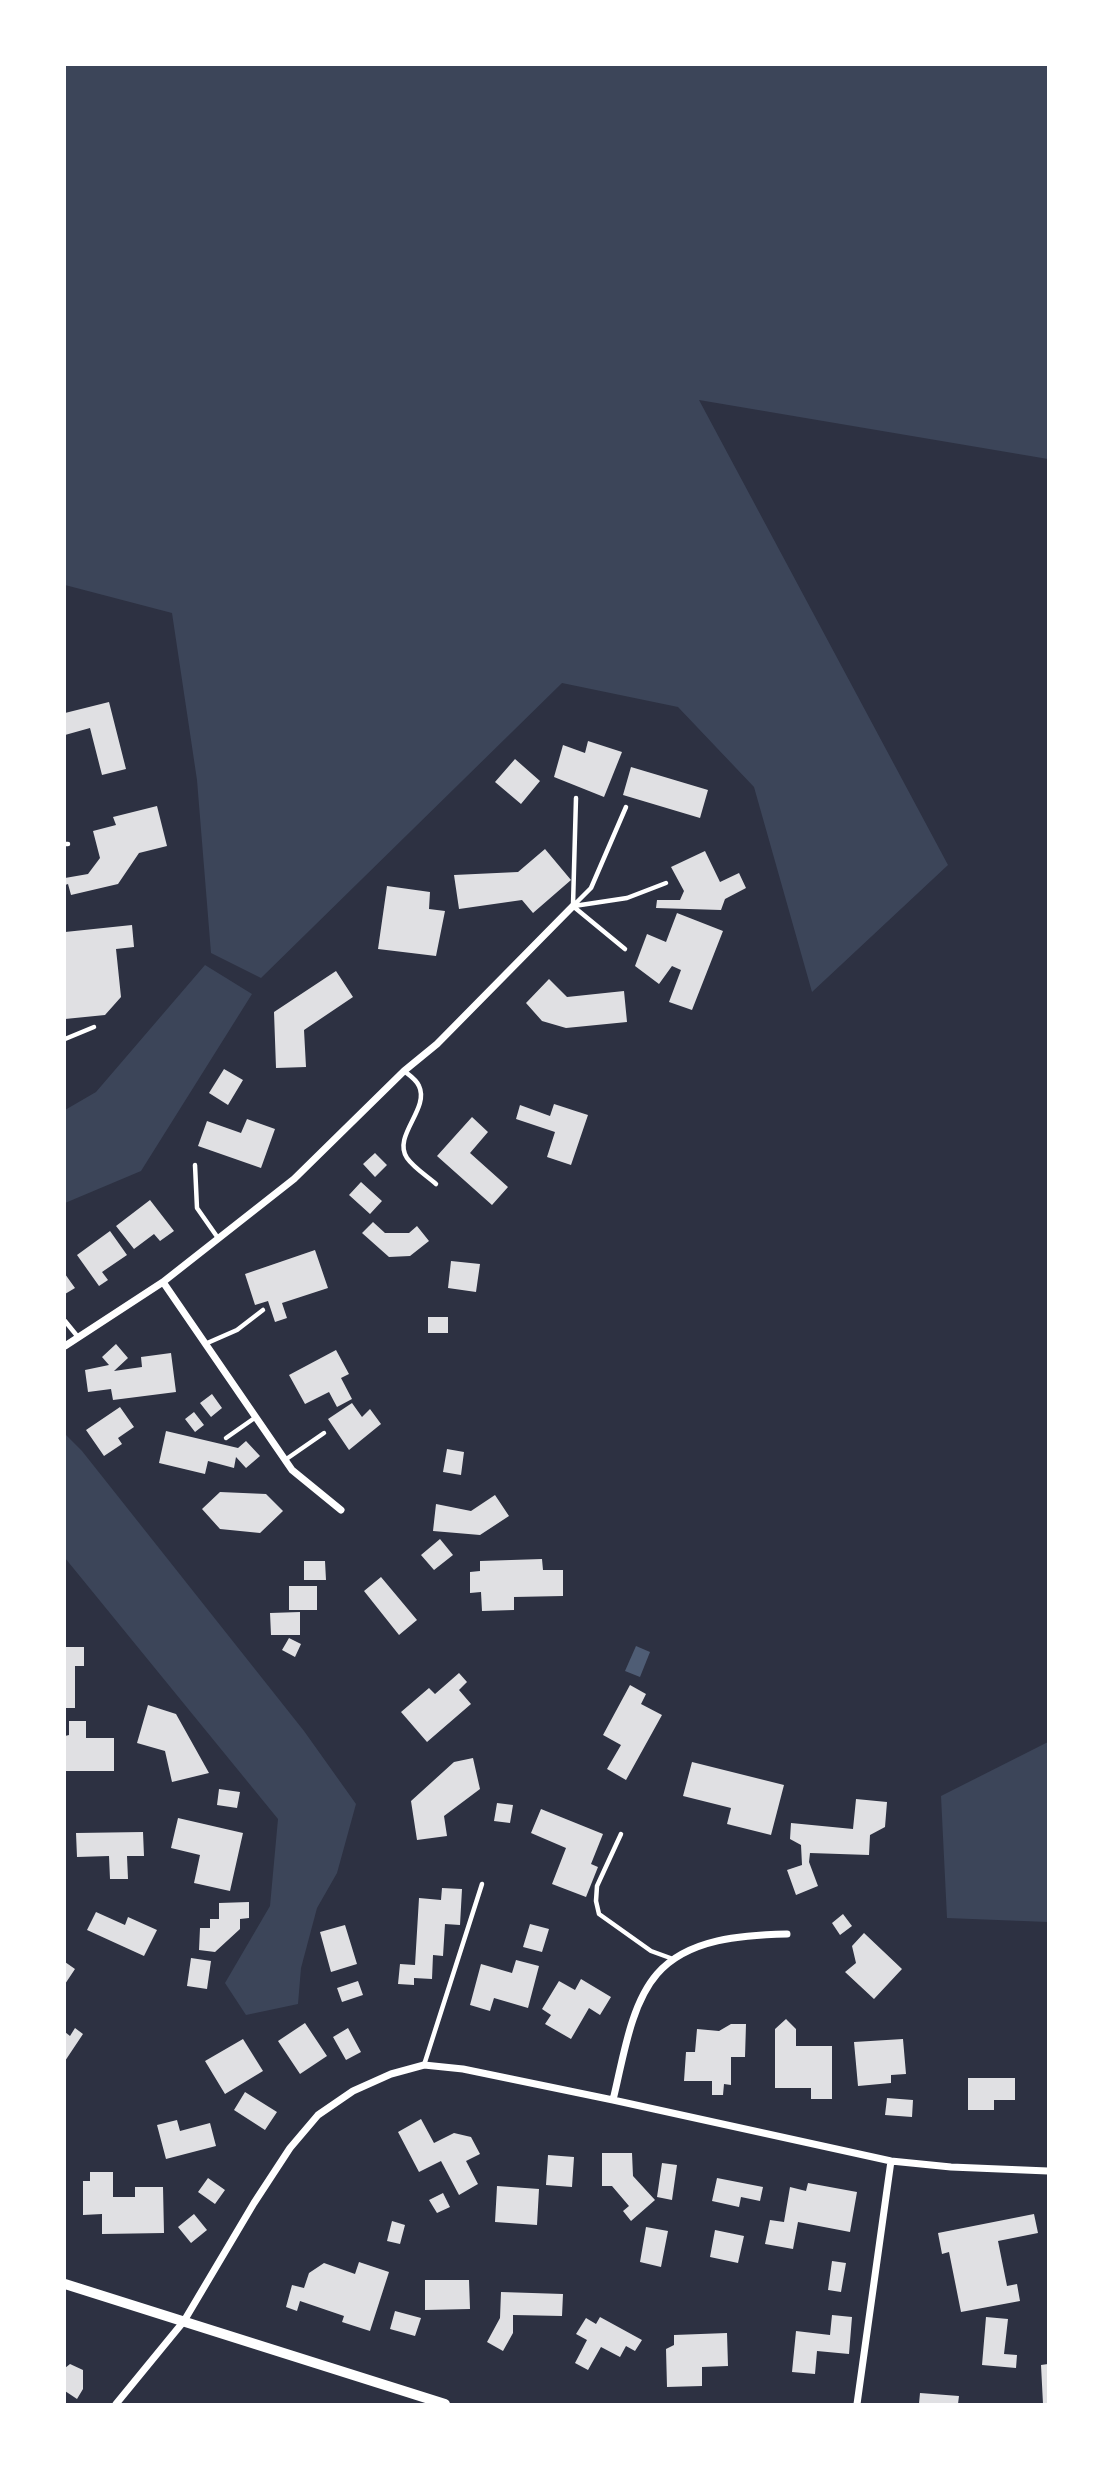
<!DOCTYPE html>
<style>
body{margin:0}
#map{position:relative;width:1113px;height:2469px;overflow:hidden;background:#2d3142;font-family:Arial,sans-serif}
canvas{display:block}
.frame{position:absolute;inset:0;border:66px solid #fff;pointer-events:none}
</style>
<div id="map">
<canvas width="1113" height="2469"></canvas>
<div class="frame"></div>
</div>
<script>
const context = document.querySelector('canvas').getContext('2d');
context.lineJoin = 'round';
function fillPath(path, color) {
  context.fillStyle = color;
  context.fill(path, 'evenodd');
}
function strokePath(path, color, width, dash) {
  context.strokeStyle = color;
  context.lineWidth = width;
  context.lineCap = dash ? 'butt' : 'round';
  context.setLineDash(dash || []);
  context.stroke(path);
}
fillPath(new Path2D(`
 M65,65H1048V459L699,400L948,865L812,992L754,787L678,707L562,683L261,978L211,953L197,780L172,613L65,585Z
 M205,965L252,994L141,1171L65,1203V1110L96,1092Z
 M65,1434L82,1451L304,1731L356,1804L337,1873L317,1908L301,1968L298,2004L246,2015L225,1983L270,1906L278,1819L65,1558Z
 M1048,1742V1922L947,1918L941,1796Z`), '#3c4559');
fillPath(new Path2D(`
 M636,1646L650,1652L640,1677L625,1671Z`), '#4f5d75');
fillPath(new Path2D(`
 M109,702L126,769L102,775L90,728L65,735V713Z
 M588,741L622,752L604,797L554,777L563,745L585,753Z
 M515,759L540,781L521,804L495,782Z
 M631,767L708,790L700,818L623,795Z
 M157,806L167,846L139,853L118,884L71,895L68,884L65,885V878L88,874L100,858L93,831L116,825L113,817Z
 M545,849L571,880L533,913L522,900L459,909L454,875L518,872Z
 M705,851L720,882L739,873L746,888L725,899L721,910L656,908L657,900H680L684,891L671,867Z
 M387,886L430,892L429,909L445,911L436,956L378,949Z
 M677,913L723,931L692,1010L669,1002L681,970L672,966L659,984L635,966L647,934L666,942Z
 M132,925L134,947L116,949L121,997L105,1015L65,1019V932Z
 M336,971L353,997L304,1030L306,1067L276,1068L274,1012Z
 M549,979L567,997L624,991L627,1022L566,1028L542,1021L526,1003Z
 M224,1069L243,1080L228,1105L209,1093Z
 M554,1104L588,1115L571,1165L547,1157L555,1132L516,1119L520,1105L550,1116Z
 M472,1117L488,1132L470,1153L508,1187L492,1205L437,1156Z
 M247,1119L275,1129L261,1168L198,1146L207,1121L241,1133Z
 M375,1153L387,1165L375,1177L363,1164Z
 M361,1182L382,1201L370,1214L349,1195Z
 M150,1200L174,1231L160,1241L154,1234L134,1249L116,1226Z
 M373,1222L385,1233H409L417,1226L429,1241L410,1256L389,1257L362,1233Z
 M110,1231L127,1255L102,1272L108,1280L99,1286L77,1255Z
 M315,1250L328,1288L282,1303L287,1318L275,1322L268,1301L255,1305L245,1274Z
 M451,1261L480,1264L476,1292L448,1288Z
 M65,1274L75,1288L65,1294Z
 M428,1317H448V1333H428Z
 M116,1344L128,1358L114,1371L142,1367L141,1357L171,1353L176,1392L113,1400L111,1389L88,1392L85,1370L109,1365L102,1357Z
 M336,1350L349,1374L341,1378L352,1399L337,1407L329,1392L305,1404L289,1375Z
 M212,1394L222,1408L211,1417L200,1403Z
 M352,1403L362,1417L370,1409L381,1424L349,1450L328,1419Z
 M120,1407L134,1427L118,1438L122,1444L104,1456L86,1430Z
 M194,1412L204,1425L195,1432L185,1419Z
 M166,1431L238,1448L246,1441L260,1456L246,1468L236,1457L234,1468L208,1461L205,1474L159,1463Z
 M447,1449L464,1452L461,1475L443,1472Z
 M220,1492L266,1494L283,1511L260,1533L220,1529L202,1509Z
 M495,1495L509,1516L480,1535L433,1531L436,1504L471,1511Z
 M440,1539L453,1555L434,1570L421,1555Z
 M542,1559L543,1570H563V1596L514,1597V1610L482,1611L481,1592L470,1593V1572L480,1571V1561Z
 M304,1561H325L326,1580H304Z
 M381,1577L417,1620L399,1635L364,1591Z
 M289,1586H317V1610H289Z
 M300,1612V1635H271L270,1613Z
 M289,1638L301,1644L295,1657L282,1650Z
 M65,1647H84V1666H75V1708H65Z
 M459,1673L467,1682L459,1690L471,1704L427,1742L401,1712L429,1688L435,1694Z
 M630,1685L646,1694L641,1704L662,1715L626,1780L607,1769L621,1745L603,1735Z
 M148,1705L176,1714L209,1773L172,1782L165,1751L137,1743Z
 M69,1721H86V1738H114V1771H66L65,1736L69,1735Z
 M473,1758L480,1789L444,1816L447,1836L417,1840L411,1801L454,1762Z
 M692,1762L784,1785L771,1835L727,1824L731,1808L683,1796Z
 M219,1789L240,1792L237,1808L217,1805Z
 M856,1799L887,1802L885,1827L870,1835L869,1855L810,1853L809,1862L818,1886L796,1895L787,1870L802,1865L801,1845L790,1839L791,1823L853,1829Z
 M497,1803L513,1805L510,1823L494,1821Z
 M541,1809L603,1834L591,1864L598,1867L586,1897L552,1884L566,1848L531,1833Z
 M178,1818L243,1833L230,1891L194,1883L200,1855L171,1848Z
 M143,1832L144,1856H127L128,1879H110L109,1856L77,1857L76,1833Z
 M442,1888L462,1889L460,1925L445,1924L443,1956L433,1955L432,1979L414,1978V1985L398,1984L400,1964L415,1965L419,1898L441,1900Z
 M249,1902V1918L240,1919V1929L215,1952L199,1950L200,1928H210V1919H219V1903Z
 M96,1912L125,1925L128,1917L157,1930L144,1956L87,1930Z
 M843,1914L852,1926L840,1935L832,1923Z
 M530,1924L549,1929L542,1952L523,1947Z
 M345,1925L357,1964L331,1972L320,1932Z
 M864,1933L902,1969L874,1999L845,1972L856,1963L852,1946Z
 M191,1958L211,1961L207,1989L187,1986Z
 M516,1960L539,1966L528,2008L494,1998L490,2011L470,2005L481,1964L512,1973Z
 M65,1962L75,1969L65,1984Z
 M581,1979L611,1997L600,2015L589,2008L571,2039L545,2024L551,2015L542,2009L559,1981L575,1990Z
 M358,1981L363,1995L342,2002L337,1988Z
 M786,2019L796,2029V2046H832V2099H811V2088H775V2029Z
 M305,2023L327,2056L300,2074L278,2041Z
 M731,2024H746L745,2057H731V2085L724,2084L723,2095H712V2081H684L686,2052H695L697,2029L719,2031Z
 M75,2028L83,2034L65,2061V2032L70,2036Z
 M348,2028L361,2052L346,2060L333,2037Z
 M243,2039L263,2071L225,2094L205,2061Z
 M903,2039L906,2074L891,2075V2083L858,2086L854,2042Z
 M968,2078H1015V2100H994V2110H968Z
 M245,2092L277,2112L265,2130L234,2110Z
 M887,2098L913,2100L912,2117L885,2115Z
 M421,2119L434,2143L454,2133L471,2137L480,2154L466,2161L478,2184L459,2195L441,2161L419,2172L398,2132Z
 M177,2120L180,2131L210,2123L216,2146L166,2159L157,2125Z
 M602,2153H632L633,2176L655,2200L631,2221L623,2211L629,2206L612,2186H602Z
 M548,2155L574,2157L572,2187L546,2185Z
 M662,2163L677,2165L672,2200L657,2197Z
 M90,2172H113V2197H135V2187H163L164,2233L102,2234V2214L83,2215V2181H90Z
 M208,2178L225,2190L215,2204L198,2192Z
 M717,2178L763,2187L760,2201L741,2197L739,2207L712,2201Z
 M808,2183L857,2192L850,2232L798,2222L793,2249L765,2244L770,2220L784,2222L790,2187L806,2191Z
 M497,2186L539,2189L537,2225L495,2222Z
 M443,2193L450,2207L437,2213L429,2200Z
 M194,2214L207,2230L191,2243L178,2227Z
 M1034,2214L1038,2233L998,2241L1007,2286L1017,2284L1020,2301L961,2312L949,2252L942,2254L938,2233Z
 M392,2221L405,2225L400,2244L387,2241Z
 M646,2227L668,2231L661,2267L640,2262Z
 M715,2230L744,2236L738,2263L710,2257Z
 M832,2261L846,2263L841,2292L828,2290Z
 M359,2262L389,2272L370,2331L342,2322L344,2316L300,2301L297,2311L286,2307L292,2285L304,2288L309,2273L324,2263L355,2274Z
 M425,2280H469L470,2309L425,2310Z
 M501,2292L563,2294L562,2316L513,2315V2333L503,2351L487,2342L500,2318Z
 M395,2311L421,2318L415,2336L390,2329Z
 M832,2315L852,2317L849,2354L817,2351L815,2374L792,2372L796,2331L830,2335Z
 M600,2317L642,2340L635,2351L626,2346L620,2357L601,2347L588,2370L575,2363L587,2340L576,2334L586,2318L596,2324Z
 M986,2317L1008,2319L1004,2354L1017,2355L1016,2368L982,2365Z
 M727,2333L728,2366L702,2367V2386L667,2387L666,2349L674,2345V2335Z
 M70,2364L83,2370V2389L77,2399L65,2391V2368Z
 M1048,2364V2404H1043L1041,2365Z
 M920,2393L959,2396L958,2404H919Z`), '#e0e0e3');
strokePath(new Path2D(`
 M65,844H68
 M573,905L576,798
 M573,906L591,888L626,807
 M574,906L627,898L666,883
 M574,907L625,949
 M65,1039L94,1027
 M404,1071C409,1075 416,1079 419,1086C430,1109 392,1136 407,1158C414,1168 427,1176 436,1184
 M195,1165L197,1208L218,1238
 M65,1321L78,1337
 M205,1344L237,1330L263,1310
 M226,1438L256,1417
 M285,1460L324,1433
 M621,1834L597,1886L596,1901L599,1914L651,1951L673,1959
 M424,2065L482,1884`), '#fff', 4.5);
strokePath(new Path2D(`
 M163,1282L292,1470L341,1510
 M65,1346L163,1282L294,1179L404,1071L437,1044L573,906
 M613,2100C623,2060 630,2005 657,1974C688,1938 744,1935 787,1934
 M116,2404L184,2321L254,2203L290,2148L318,2115L353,2091L391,2074L424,2065L463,2069L613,2100L891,2161L951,2167L1048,2171
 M857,2404L891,2161`), '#fff', 7);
strokePath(new Path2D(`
 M65,2284L445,2404`), '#fff', 10);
</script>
